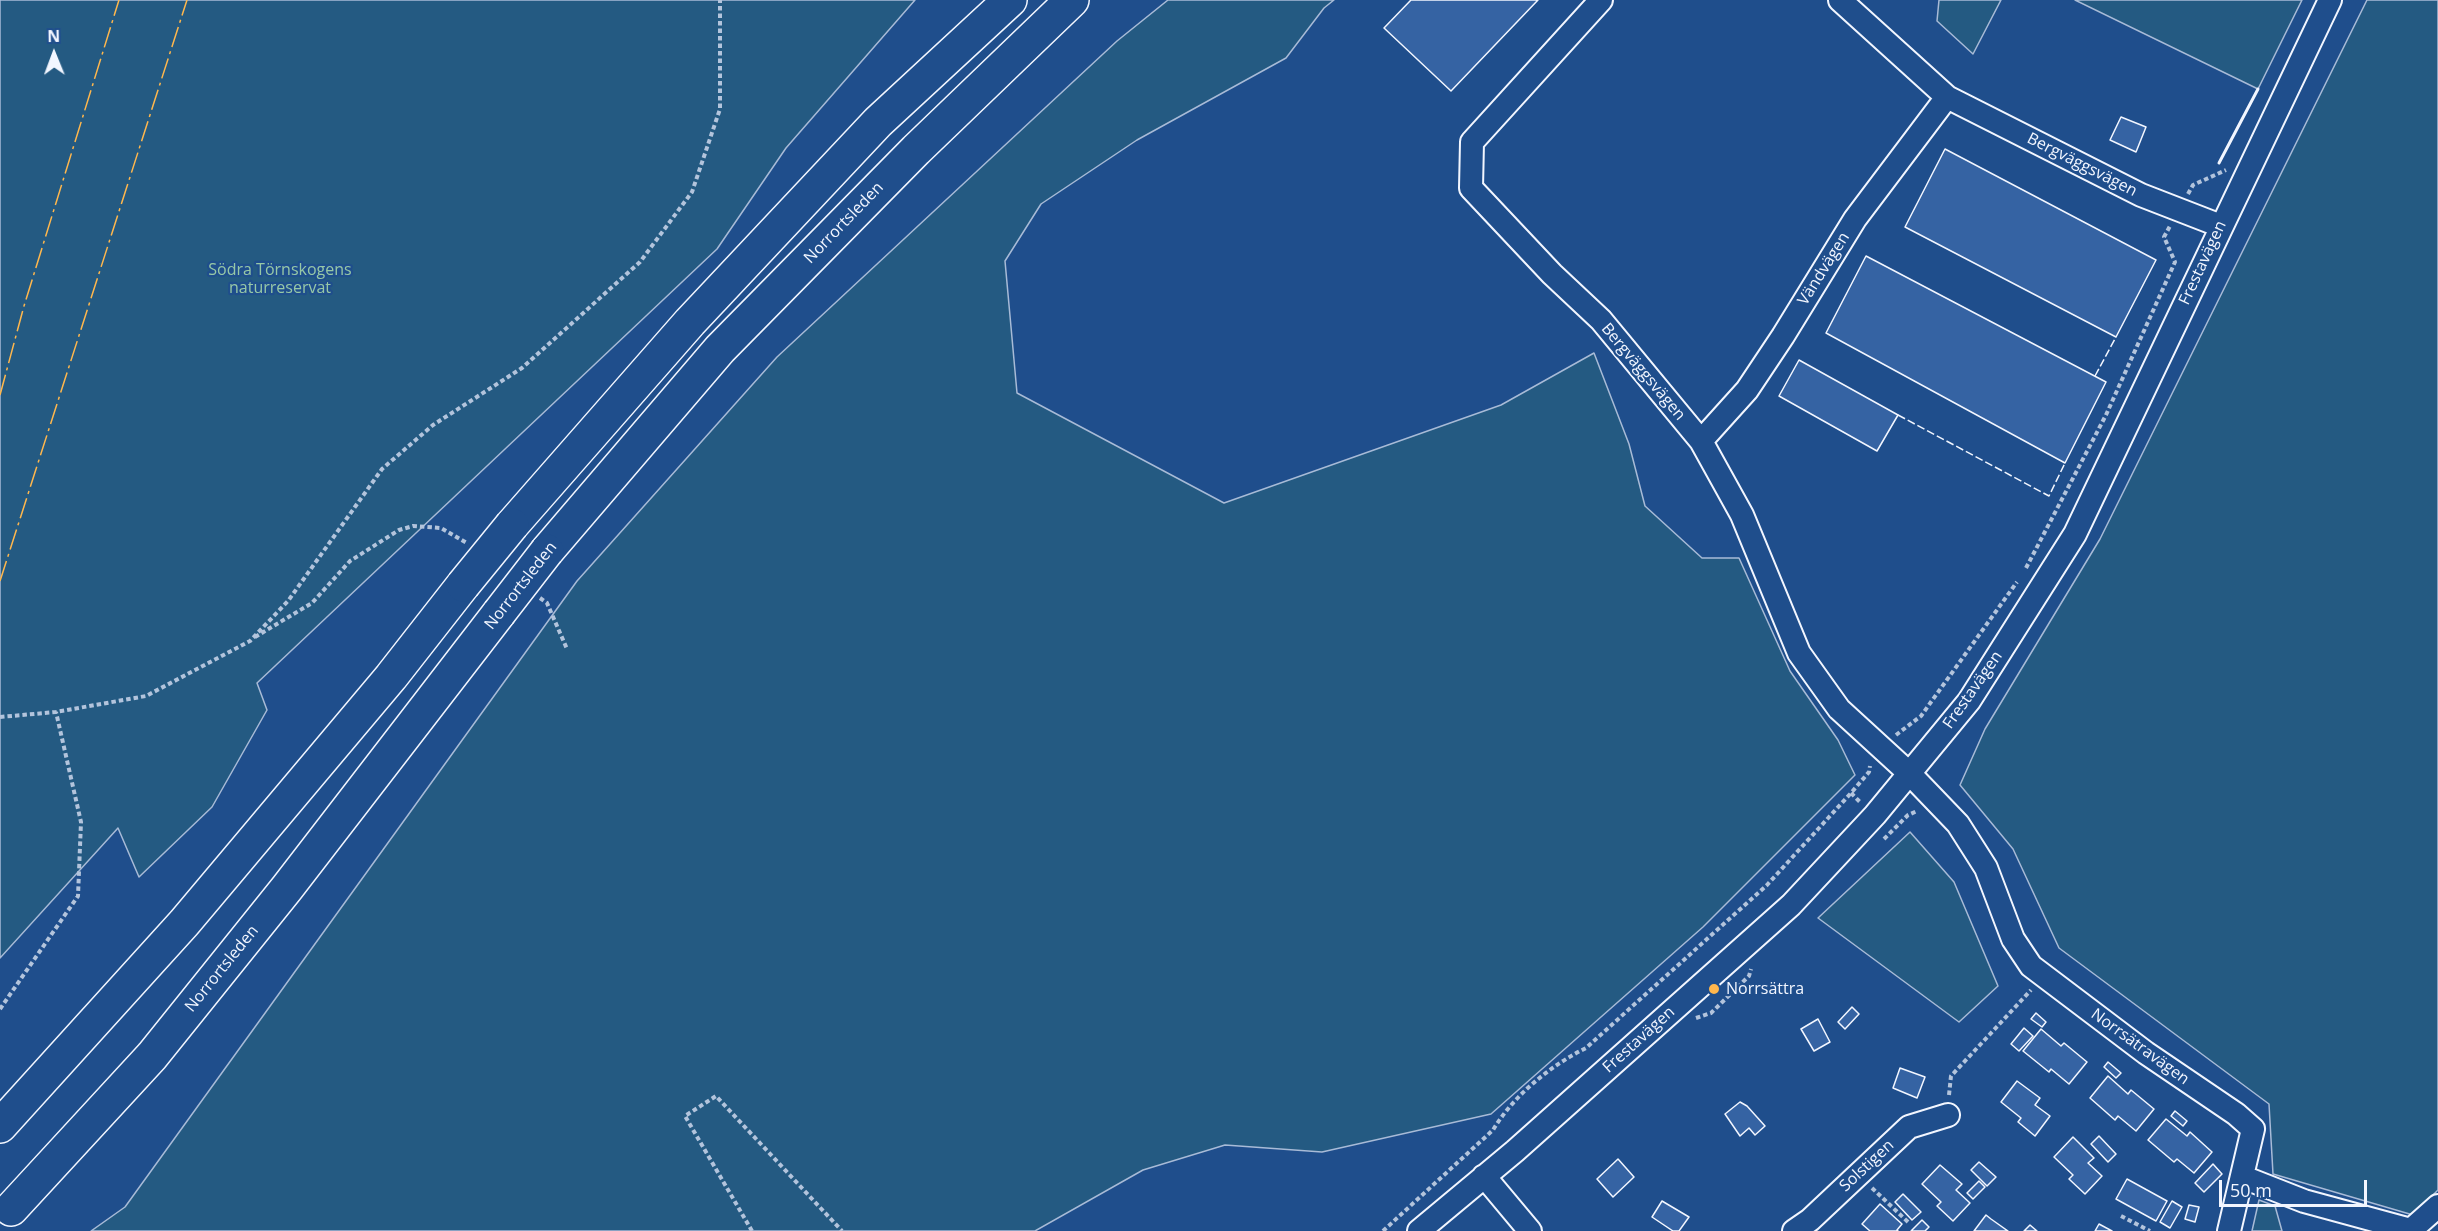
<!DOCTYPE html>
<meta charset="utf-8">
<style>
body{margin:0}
#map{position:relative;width:2438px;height:1231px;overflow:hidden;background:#1f4e8c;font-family:"Open Sans",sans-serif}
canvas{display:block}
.north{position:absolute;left:24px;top:24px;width:60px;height:60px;-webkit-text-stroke:4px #1f4e8c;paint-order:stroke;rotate:359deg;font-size:16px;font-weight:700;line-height:24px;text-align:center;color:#f2f6ff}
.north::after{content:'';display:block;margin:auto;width:21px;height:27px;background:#f2f6ff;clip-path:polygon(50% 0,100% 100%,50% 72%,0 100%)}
.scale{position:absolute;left:2219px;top:1180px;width:148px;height:27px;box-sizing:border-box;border:3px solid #f2f6ff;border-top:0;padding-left:8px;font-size:18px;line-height:21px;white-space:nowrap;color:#f2f6ff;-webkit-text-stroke:4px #1f4e8c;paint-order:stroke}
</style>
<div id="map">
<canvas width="2438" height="1231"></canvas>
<div class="north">N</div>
<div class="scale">50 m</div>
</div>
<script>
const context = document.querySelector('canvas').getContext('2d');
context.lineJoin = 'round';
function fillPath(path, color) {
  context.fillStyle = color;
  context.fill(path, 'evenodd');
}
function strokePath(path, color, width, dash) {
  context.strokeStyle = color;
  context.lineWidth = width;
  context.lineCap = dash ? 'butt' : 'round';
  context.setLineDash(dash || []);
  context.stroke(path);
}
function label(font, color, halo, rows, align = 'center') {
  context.font = font + ' "Open Sans",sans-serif';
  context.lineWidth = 4.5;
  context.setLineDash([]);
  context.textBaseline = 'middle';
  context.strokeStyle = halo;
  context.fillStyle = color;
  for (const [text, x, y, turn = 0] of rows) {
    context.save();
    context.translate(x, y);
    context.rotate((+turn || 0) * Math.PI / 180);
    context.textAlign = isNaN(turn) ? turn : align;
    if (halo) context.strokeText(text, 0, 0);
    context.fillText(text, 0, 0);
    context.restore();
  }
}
const green = new Path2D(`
 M0,0H915L786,148L717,249L257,683L267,710L212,807L139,877L118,828L0,958Z
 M1168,0H1334L1324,8L1286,58L1137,140L1041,204L1005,261L1017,393L1224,503L1501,405L1594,353L1629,444L1645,506L1702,558H1739L1790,671L1838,740L1855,775L1703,927L1491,1114L1322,1152L1225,1145L1143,1170L1035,1231H91L125,1207L577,581L777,357L1117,41Z
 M1939,0H2001L1973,54L1937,21Z
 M2075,0H2302L2258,89Z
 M2367,0H2438V1190L2413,1215L2273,1174L2269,1104L2059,948L2013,849L1960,785L1985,729L2100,539Z
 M1910,832L1954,882L1998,986L1959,1022L1818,918Z
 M2259,1200L2275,1206L2282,1231H2252Z`);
fillPath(green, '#245a82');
strokePath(green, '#a8bbd7', 1.5);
const building = new Path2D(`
 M1411,0H1538L1451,91L1384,28Z
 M2121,117L2146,127L2136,152L2110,140Z
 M1945,149L2156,260L2116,337L1905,227Z
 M1866,256L2106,382L2065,463L1826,333Z
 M1799,360L1898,415L1877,451L1779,396Z
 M1852,1007L1859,1014L1845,1029L1838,1022Z
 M2036,1013L2046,1022L2042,1027L2031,1019Z
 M1818,1019L1830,1042L1814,1051L1801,1029Z
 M2024,1028L2033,1036L2019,1051L2011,1044Z
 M2041,1029L2061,1046L2064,1043L2087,1062L2069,1084L2051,1069L2049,1072L2023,1051Z
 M2108,1062L2121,1073L2116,1078L2104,1067Z
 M1900,1068L1925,1077L1917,1098L1893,1088Z
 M2108,1076L2128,1094L2131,1090L2154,1109L2136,1131L2118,1116L2115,1120L2090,1098Z
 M2017,1081L2040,1098L2035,1105L2050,1116L2035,1136L2018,1122L2021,1118L2001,1102Z
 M1740,1102L1747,1106L1765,1126L1755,1135L1749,1128L1740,1136L1725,1114Z
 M2175,1111L2187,1121L2183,1126L2171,1116Z
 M2166,1119L2187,1136L2190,1132L2212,1152L2194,1173L2177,1159L2174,1162L2148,1140Z
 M2099,1136L2116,1154L2108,1162L2091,1144Z
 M2073,1137L2094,1158L2088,1163L2102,1176L2085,1194L2069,1179L2073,1175L2054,1157Z
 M1618,1159L1634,1177L1613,1197L1597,1179Z
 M1979,1162L1996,1177L1987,1186L1971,1170Z
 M2213,1164L2222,1174L2204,1192L2195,1183Z
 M1940,1165L1962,1184L1956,1190L1970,1203L1953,1221L1937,1206L1941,1202L1922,1184Z
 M2127,1179L2167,1201L2156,1221L2116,1199Z
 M1979,1181L1985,1187L1973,1199L1967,1193Z
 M1903,1194L1921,1212L1912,1220L1895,1202Z
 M1662,1201L1689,1217L1679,1231H1673L1652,1217Z
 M2172,1201L2182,1207L2170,1228L2160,1222Z
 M1880,1204L1902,1224L1897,1230L1898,1231H1870L1862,1224Z
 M2189,1205L2199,1207L2195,1222L2185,1219Z
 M1986,1215L1991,1219L2008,1231H1974Z
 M1922,1220L1929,1227L1925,1231H1911Z
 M2099,1224L2112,1231H2095Z
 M2030,1225L2037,1231H2024Z`);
fillPath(building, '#3563a3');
strokePath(building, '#f2f6ff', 1.5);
const minor = new Path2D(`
 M1601,0L1472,142L1471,188L1552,274L1601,320L1701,441L1742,515L1799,653L1839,709L1910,774L1958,824L1986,868L2013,939L2031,966L2146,1053L2236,1114L2253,1129L2229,1231
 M1840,0L1947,97L2141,195L2221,226
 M1701,441L1747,390L1783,336L1855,219L1947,97
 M1484,1176L1530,1231
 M2243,1177L2304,1201L2411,1230L2438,1206
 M1419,1231L1515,1151L1791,905L1875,815L1969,701L2075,534L2330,0
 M1794,1231L1810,1220L1909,1127L1948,1115`);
const highway = new Path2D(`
 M512,525L690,322L878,122L1010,0
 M547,551L720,349L916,150L1072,0
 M0,1126L184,923L391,677L463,585
 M11,1209L152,1056L287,888L499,613`);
strokePath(minor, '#f2f6ff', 26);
strokePath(highway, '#f2f6ff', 36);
strokePath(new Path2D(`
 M2188,194L2193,185L2226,170
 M2026,568L2106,415L2175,262L2164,237L2170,226
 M540,598L547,603L567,649
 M255,637L312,603L350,561L399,530L413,526L441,528L467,543
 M0,717L56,712L146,696L250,641L288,601L382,469L433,425L522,368L640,262L692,192L720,109V0
 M1896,735L1921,716L2017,582
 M1851,793L1861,803
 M1884,839L1908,815L1917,811
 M0,1009L78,896L81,822L56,712
 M1696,1018L1711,1013L1749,976L1751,969
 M1949,1095L1951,1076L2031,990
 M1872,1188L1908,1222
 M2121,1216L2150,1231
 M752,1231L685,1116L716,1096L842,1231
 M1383,1231L1493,1130C1514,1095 1550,1066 1586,1048L1767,885L1851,793L1869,772L1870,766`), '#b3c4dc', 4, [4.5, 3]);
strokePath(minor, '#1f4e8c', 22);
strokePath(highway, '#1f4e8c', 33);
const highwayBridge = new Path2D(`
 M463,585L512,525
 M499,613L547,551`);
strokePath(highwayBridge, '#f2f6ff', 36, []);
strokePath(highwayBridge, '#1f4e8c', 33);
strokePath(new Path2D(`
 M2095,376L2116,337
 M1898,415L2049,496L2065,463`), '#f2f6ff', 1.5, [8, 3]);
strokePath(new Path2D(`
 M2219,163L2258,89`), '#f2f6ff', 3);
strokePath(new Path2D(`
 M0,395L24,306L119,0
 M0,581L187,0`), '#ffb74d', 1.5, [21, 4.5, 3, 4.5]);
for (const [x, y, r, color] of [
 [1714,989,6,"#ffb74d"]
]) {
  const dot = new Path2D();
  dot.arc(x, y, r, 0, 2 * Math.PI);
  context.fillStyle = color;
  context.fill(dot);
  strokePath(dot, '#1f4e8c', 2);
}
label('16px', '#f2f6ff', '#1f4e8c', [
 ["Bergväggsvägen",2082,165,27],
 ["Norrortsleden",844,223,-46],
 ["Frestavägen",2203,263,-65],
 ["Vändvägen",1824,269,-58],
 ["Bergväggsvägen",1643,372,50],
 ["Norrortsleden",521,586,-52],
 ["Frestavägen",1973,690,-55],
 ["Norrortsleden",222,969,-51],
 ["Frestavägen",1639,1040,-42],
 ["Norrsätravägen",2140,1047,36],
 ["Solstigen",1867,1166,-43]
]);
label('16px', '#97c8a6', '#1f4e8c', [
 ["Södra Törnskogens",280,270],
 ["naturreservat",280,288]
]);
label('16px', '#f2f6ff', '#1f4e8c', [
 ["Norrsättra",1726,989]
], 'left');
</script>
